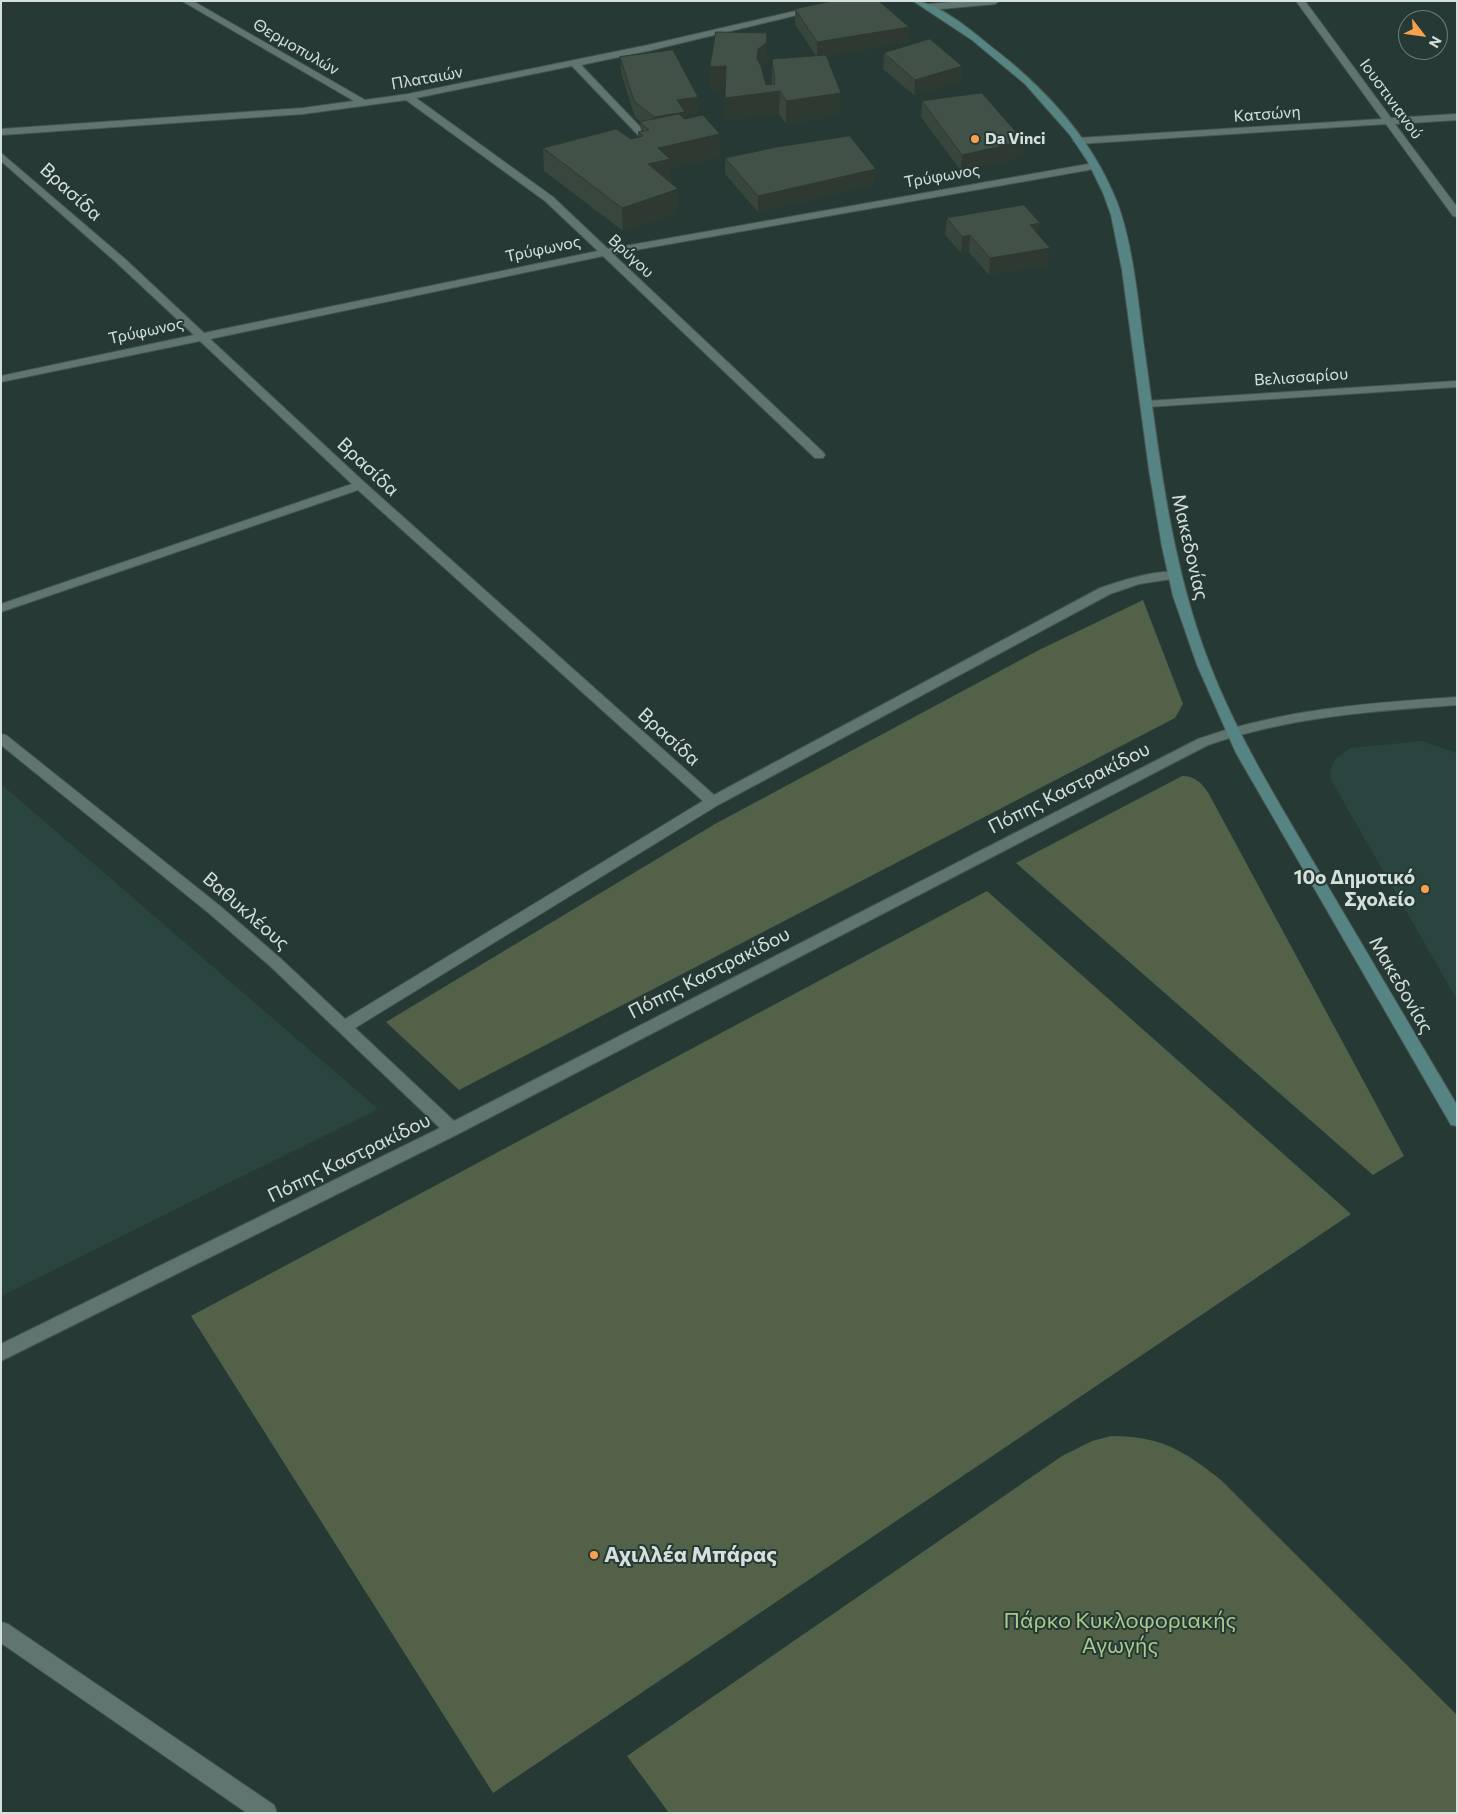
<!DOCTYPE html>
<meta charset="utf-8">
<style>
body{margin:0}
#map{position:relative;width:1458px;height:1814px;overflow:hidden;background:#263934;font-family:Commissioner,sans-serif}
canvas{display:block}
.frame{position:absolute;inset:0;border:2px solid #d5e0dd;pointer-events:none}
.north{position:absolute;left:1398px;top:10px;width:50px;height:50px;box-sizing:border-box;background:#263934;border:1px solid #6c7c78;border-radius:50%;rotate:120deg;font-size:14px;font-weight:700;line-height:20px;text-align:center;color:#d5e0dd}
.north::after{content:'';display:block;margin:auto;width:18px;height:22px;background:#f8a04b;clip-path:polygon(50% 0,100% 100%,50% 72%,0 100%)}
</style>
<div id="map">
<canvas width="1458" height="1814"></canvas>
<div class="frame"></div>
<div class="north">N</div>
</div>
<script>
const context = document.querySelector('canvas').getContext('2d');
context.lineJoin = 'round';
function fillPath(path, color) {
  context.fillStyle = color;
  context.fill(path, 'evenodd');
}
function strokePath(path, color, width, dash) {
  context.strokeStyle = color;
  context.lineWidth = width;
  context.lineCap = dash ? 'butt' : 'round';
  context.setLineDash(dash || []);
  context.stroke(path);
}
function label(font, color, halo, rows, align = 'center') {
  context.font = font + ' Commissioner,sans-serif';
  context.lineWidth = 4;
  context.setLineDash([]);
  context.textBaseline = 'middle';
  context.strokeStyle = halo;
  context.fillStyle = color;
  for (const [text, x, y, turn = 0] of rows) {
    context.save();
    context.translate(x, y);
    context.rotate((+turn || 0) * Math.PI / 180);
    context.textAlign = isNaN(turn) ? turn : align;
    if (halo) context.strokeText(text, 0, 0);
    context.fillText(text, 0, 0);
    context.restore();
  }
}
fillPath(new Path2D(`
 M1422,741L1457,753V1000L1330,778L1332,765L1336,758L1351,748Z
 M1,784L378,1109L1,1296Z`), '#2a453f');
fillPath(new Path2D(`
 M1143,600L1183,704L1175,718L459,1090L386,1022L715,824L1039,650Z
 M1182,776C1195,776 1202,783 1209,794L1404,1156L1373,1175L1016,863Z
 M987,891L1351,1214L493,1793L191,1316Z
 M1111,1436C1161,1436 1183,1450 1221,1480L1457,1715V1813H669L627,1756L1062,1456L1092,1441Z`), '#526147');
const street = new Path2D(`
 M182,1H193L365,100L408,94L648,45L839,1H855L648,51L581,65L644,131L646,133L641,136L638,135L572,66L416,98L553,197L608,249L1094,163L1099,166L1094,169L613,254L823,452L825,455L823,458H815L603,256L210,339L364,482L714,795L1100,588C1114,583 1171,564 1180,575L1178,578L1139,584L1110,594L718,805L355,1028L454,1121L1198,739C1284,709 1367,703 1457,697V705C1372,711 1289,717 1208,745L458,1134L1,1361V1344L440,1128L270,966L210,914L1,745V734L6,735L220,906L280,958L345,1019L703,801L358,490L1,612V604L352,484L200,341L1,382V376L194,335L117,263L1,161V153L125,259L204,333L598,251L545,201L406,100L303,114L1,135V129L303,108L354,101Z
 M964,1H999L995,4L929,10L925,7L929,4Z
 M1296,1H1305L1391,118L1457,114V120L1395,124L1457,207V217L1453,216L1386,124L1078,144L1073,141L1078,138L1382,119Z
 M1457,381V387L1147,407L1141,404L1147,401Z
 M1,1622L8,1624L274,1805L277,1813H247L1,1643Z`);
const secondary = new Path2D(`
 M913,1C936,1 971,30 989,45C1042,85 1092,138 1117,202C1133,244 1138,301 1144,346C1159,454 1170,562 1210,665C1238,737 1278,801 1317,868C1364,947 1410,1026 1457,1105V1126L1451,1125L1236,753L1197,665L1173,596L1162,547L1149,470L1122,270L1111,215L1103,193L1088,162L1070,135L1025,84L972,40Z`);
strokePath(street, '#465652', 2);
strokePath(secondary, '#465652', 2);
fillPath(street, '#607570');
fillPath(secondary, '#568483');
fillPath(new Path2D(`
 M795,9L909,27L908,42L827,56L840,115L786,124L779,114L725,120V88L711,90L710,67L767,55L766,65L762,68L766,85H772V59L816,56L795,24Z
 M884,53L962,66L961,81L914,95L883,69Z
 M620,57L698,113L685,115V119L720,157L670,168V183L678,213L623,231L544,171L543,148L631,139L638,137V132H641L640,122H641L635,117L621,73Z
 M922,101L1024,141L1022,157L961,171L921,117Z
 M725,158L875,185L758,212L725,174Z
 M947,218L1039,235L1048,265L989,275L969,252L961,253L945,235Z`), '#39463d');
fillPath(new Path2D(`
 M909,27L908,42L817,58V42Z
 M767,33L766,65L758,72L757,59L758,49Z
 M726,66V88L711,90L710,67Z
 M962,66L961,81L914,95L915,80Z
 M780,91L779,114L725,120V98Z
 M841,93L840,115L786,124V101Z
 M698,97V113L685,115V128L654,133V117L677,100Z
 M720,134V157L670,168L671,183L648,187V164L658,148Z
 M1024,141L1022,157L961,171L962,155Z
 M876,169L875,185L758,212V196Z
 M678,189V213L623,231L622,208Z
 M1040,223L1039,240L1030,225Z
 M970,235L969,252L961,253L962,237Z
 M1050,248L1048,265L989,275L990,258Z`), '#2e3932');
const building = new Path2D(`
 M832,1H879L909,27L817,42L795,9Z
 M716,32L767,33L766,43L758,49L757,59L761,66L766,85L775,84L772,59L826,55L841,93L786,101L780,91L725,98L726,66L710,67Z
 M930,39L962,66L915,80L884,53Z
 M673,50L698,97L677,100L685,112L654,117L634,101L620,57Z
 M982,93L1024,141L962,155L922,101Z
 M679,114L684,119L703,115L720,134L658,148L670,159L648,164L678,189L622,208L543,148L616,129L631,139L643,136L638,132L649,130L640,122Z
 M850,136L876,169L758,196L725,158L777,147Z
 M1024,205L1040,223L1030,225L1050,248L990,258L970,235L962,237L947,218Z`);
fillPath(building, '#425147');
strokePath(building, '#2e3932', 1);
for (const [x, y, r, color] of [
 [975,139,5,"#f8a04b"],
 [1425,889,5,"#f8a04b"],
 [594,1555,5,"#f8a04b"]
]) {
  const dot = new Path2D();
  dot.arc(x, y, r, 0, 2 * Math.PI);
  context.fillStyle = color;
  context.fill(dot);
  strokePath(dot, '#263934', 2);
}
label('16px', '#d5e0dd', '#263934', [
 ["Θερμοπυλών",296,47,30],
 ["Πλαταιών",427,78,-10],
 ["Ιουστινιανού",1391,99,54],
 ["Κατσώνη",1267,114,-4],
 ["Τρύφωνος",942,176,-10],
 ["Τρύφωνος",543,249,-12],
 ["Βρύγου",631,256,43],
 ["Τρύφωνος",146,331,-12],
 ["Βελισσαρίου",1301,377,-4]
]);
label('bold 16px', '#d5e0dd', '#263934', [
 ["Da Vinci",985,139]
], 'left');
label('19px', '#d5e0dd', '#263934', [
 ["Βρασίδα",71,192,42],
 ["Βρασίδα",368,467,43],
 ["Μακεδονίας",1190,547,77],
 ["Βρασίδα",669,737,42],
 ["Πόπης Καστρακίδου",1069,788,-27],
 ["Βαθυκλέους",246,911,41],
 ["Πόπης Καστρακίδου",709,973,-27],
 ["Μακεδονίας",1401,985,60],
 ["Πόπης Καστρακίδου",349,1158,-26]
]);
label('bold 19px', '#d5e0dd', '#263934', [
 ["10ο Δημοτικό",1415,878],
 ["Σχολείο",1415,900]
], 'right');
label('bold 22px', '#d5e0dd', '#263934', [
 ["Αχιλλέα Μπάρας",604,1555]
], 'left');
label('22px', '#a9cb8e', '#263934', [
 ["Πάρκο Κυκλοφοριακής",1120,1621],
 ["Αγωγής",1120,1646]
]);
</script>
